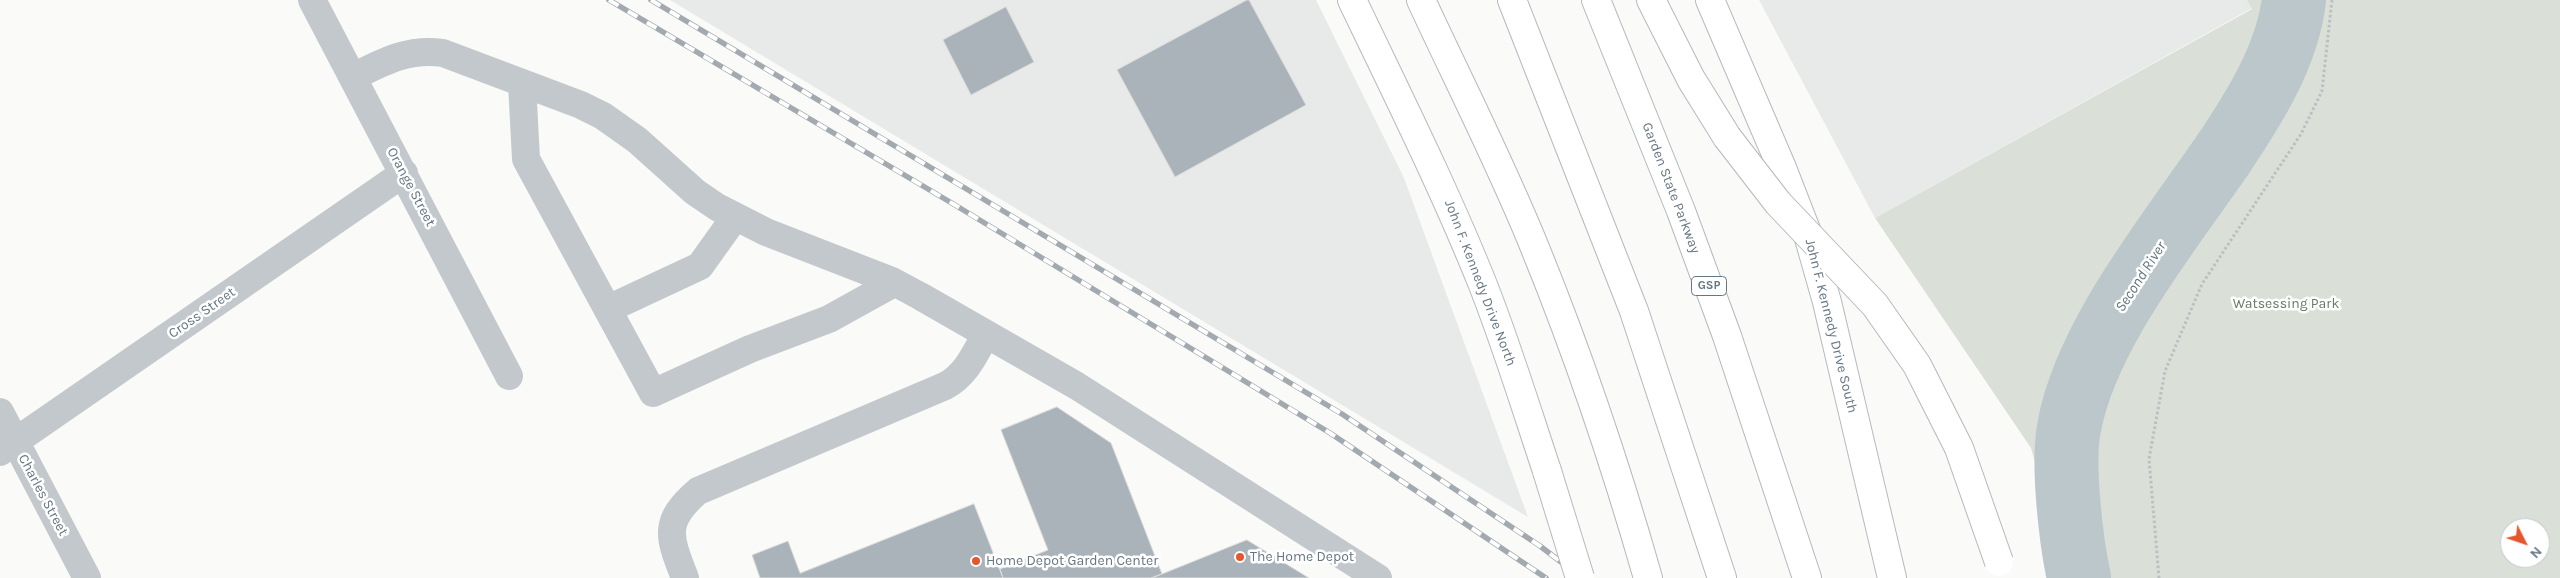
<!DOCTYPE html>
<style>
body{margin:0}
#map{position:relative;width:2560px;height:578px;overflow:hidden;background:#fafaf8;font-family:Karla,sans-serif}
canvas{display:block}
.north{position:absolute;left:2500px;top:518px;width:50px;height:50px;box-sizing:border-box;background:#fff;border:1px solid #c1c8cd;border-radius:50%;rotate:131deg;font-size:14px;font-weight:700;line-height:20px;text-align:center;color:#657683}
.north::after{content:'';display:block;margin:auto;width:18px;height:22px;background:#e4572e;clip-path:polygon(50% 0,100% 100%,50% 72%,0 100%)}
</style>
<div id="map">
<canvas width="2560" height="578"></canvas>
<div class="north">N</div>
</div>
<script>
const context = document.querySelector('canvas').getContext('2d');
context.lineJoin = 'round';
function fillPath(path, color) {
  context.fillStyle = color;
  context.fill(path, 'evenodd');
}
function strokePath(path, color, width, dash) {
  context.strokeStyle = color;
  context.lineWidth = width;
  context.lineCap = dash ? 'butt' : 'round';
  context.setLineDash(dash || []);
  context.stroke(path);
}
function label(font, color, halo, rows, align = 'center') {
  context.font = font + ' Karla,sans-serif';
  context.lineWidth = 5;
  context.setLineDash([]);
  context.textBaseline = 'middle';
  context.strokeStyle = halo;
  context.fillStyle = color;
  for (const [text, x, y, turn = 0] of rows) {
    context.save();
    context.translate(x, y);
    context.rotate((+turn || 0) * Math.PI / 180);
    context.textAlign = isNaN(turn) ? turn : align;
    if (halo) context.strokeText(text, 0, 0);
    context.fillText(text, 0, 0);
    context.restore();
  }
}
fillPath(new Path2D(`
 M670,0H1316L1404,178L1528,517Z
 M1759,0H2247L2252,8L1875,218Z`), '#e8e9e9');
fillPath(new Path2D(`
 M2247,0H2560V578H2068L2031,448L1875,218L2252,9ZM2510,528H2540V558H2510Z`), '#dadfd7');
strokePath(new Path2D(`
 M2079,578C2071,541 2062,465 2069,428C2085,336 2169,233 2222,156C2253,110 2287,57 2294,0`), '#bbc7cb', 64);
const building = new Path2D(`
 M1247,0H1249L1306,105L1175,177L1117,70Z
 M1006,7L1034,62L971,95L943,40Z
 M1057,407L1111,443L1162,574L1151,578H1003L1000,569L1048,550L1001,430Z
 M974,504L1003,578H760L752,555L788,541L800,573Z
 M1247,540L1309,578H1151L1162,574Z`);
fillPath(building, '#aab3b9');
strokePath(building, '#dcdcda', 1);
const major = new Path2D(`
 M1352,0C1397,94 1444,188 1483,285C1507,346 1526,408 1547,471
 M1710,0L1782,168L1808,235L1827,302L1892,578`);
const highway = new Path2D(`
 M1421,0C1459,82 1501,164 1535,248C1579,356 1616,466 1648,578
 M1512,0L1634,311L1722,578
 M1596,0L1681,211L1727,336L1807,578
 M1651,0L1691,79L1727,137`);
strokePath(major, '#b5babe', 30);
strokePath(highway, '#b4b9bd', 30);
strokePath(new Path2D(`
 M2159,578L2149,459L2165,371L2202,284L2301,134L2322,91L2332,0`), '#bbbfc2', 3, [2.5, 2.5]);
strokePath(new Path2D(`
 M312,0L509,376
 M353,77C383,62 408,48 443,53L581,105L603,116L637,140L695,192L717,207L766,232L892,281L920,296L1077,386L1378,578
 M522,83L526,159L653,393L750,349L829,319L894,283
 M608,309L700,266L735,217
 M0,412L87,578
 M0,452L404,173
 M685,578C669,537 662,522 698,491L945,386C966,375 975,354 986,334`), '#c3c8cc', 28);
strokePath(major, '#fff', 28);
strokePath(highway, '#fff', 28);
const rail = new Path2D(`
 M609,0L955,205L1330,433L1546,578
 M651,0L1342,414L1540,546L1582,578`);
strokePath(rail, '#a2aab0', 5.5);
strokePath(rail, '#fff', 4, [11]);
const majorBridge = new Path2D(`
 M1547,471L1580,578`);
const highwayBridge = new Path2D(`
 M1727,137L1778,203L1875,305L1917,365L1959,448L1999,562`);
strokePath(majorBridge, '#b5babe', 30, []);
strokePath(highwayBridge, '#b4b9bd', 30, []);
strokePath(majorBridge, '#fff', 28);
strokePath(highwayBridge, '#fff', 28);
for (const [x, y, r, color] of [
 [1240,557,5,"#e4572e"],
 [976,561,5,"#e4572e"]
]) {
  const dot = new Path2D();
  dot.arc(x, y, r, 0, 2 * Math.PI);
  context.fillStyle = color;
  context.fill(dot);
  strokePath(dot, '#fff', 2);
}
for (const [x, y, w] of [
 [1709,286,35]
]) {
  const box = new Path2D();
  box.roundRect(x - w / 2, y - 9.5, w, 19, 4);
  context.fillStyle = '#fff';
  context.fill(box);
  strokePath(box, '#657683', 1);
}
label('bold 12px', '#657683', null, [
 ["GSP",1709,286]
]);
label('14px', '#657683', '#fff', [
 ["Orange Street",411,187,62],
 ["Garden State Parkway",1671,188,69],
 ["John F. Kennedy Drive North",1480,283,69],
 ["Cross Street",202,313,-35],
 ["John F. Kennedy Drive South",1831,326,76],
 ["Charles Street",43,495,62]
]);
label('14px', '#687a64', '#fff', [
 ["Watsessing Park",2286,304]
]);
label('14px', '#657683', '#fff', [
 ["The Home Depot",1250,557],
 ["Home Depot Garden Center",986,561]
], 'left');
label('italic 15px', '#60757c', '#fff', [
 ["Second River",2141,277,-57]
]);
</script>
